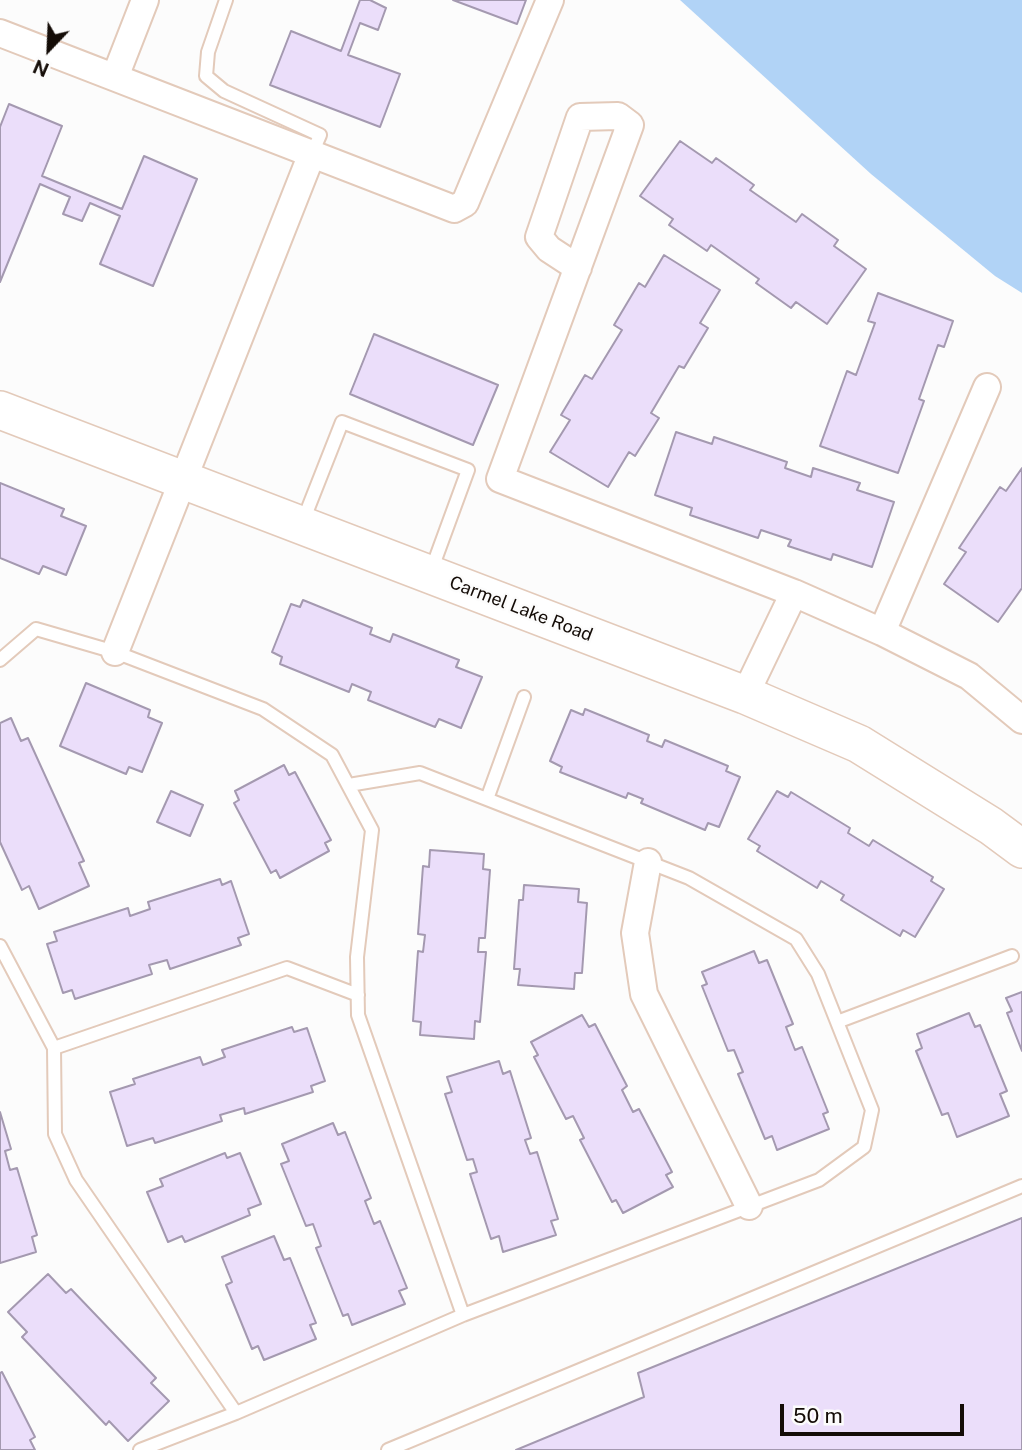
<!DOCTYPE html>
<style>
body{margin:0}
#map{position:relative;width:1022px;height:1450px;overflow:hidden;background:#fcfcfc;font-family:"Public Sans",sans-serif}
canvas{display:block}
.north{position:absolute;left:14px;top:14px;width:70px;height:70px;-webkit-text-stroke:5px #fcfcfc;paint-order:stroke;rotate:203deg;font-size:19px;font-weight:700;line-height:28px;text-align:center;color:#140c07}
.north::after{content:'';display:block;margin:auto;width:24px;height:32px;background:#140c07;clip-path:polygon(50% 0,100% 100%,50% 72%,0 100%)}
.scale{position:absolute;left:780px;top:1404px;width:184px;height:32px;box-sizing:border-box;border:4px solid #140c07;border-top:0;padding-left:9px;font-size:21px;line-height:24px;white-space:nowrap;color:#140c07;-webkit-text-stroke:5px #fcfcfc;paint-order:stroke}
</style>
<div id="map">
<canvas width="1022" height="1450"></canvas>
<div class="north">N</div>
<div class="scale">50 m</div>
</div>
<script>
const context = document.querySelector('canvas').getContext('2d');
context.lineJoin = 'round';
function fillPath(path, color) {
  context.fillStyle = color;
  context.fill(path, 'evenodd');
}
function strokePath(path, color, width, dash) {
  context.strokeStyle = color;
  context.lineWidth = width;
  context.lineCap = dash ? 'butt' : 'round';
  context.setLineDash(dash || []);
  context.stroke(path);
}
function label(font, color, halo, rows, align = 'center') {
  context.font = font + ' "Public Sans",sans-serif';
  context.lineWidth = 5;
  context.setLineDash([]);
  context.textBaseline = 'middle';
  context.strokeStyle = halo;
  context.fillStyle = color;
  for (const [text, x, y, turn = 0] of rows) {
    context.save();
    context.translate(x, y);
    context.rotate((+turn || 0) * Math.PI / 180);
    context.textAlign = isNaN(turn) ? turn : align;
    if (halo) context.strokeText(text, 0, 0);
    context.fillText(text, 0, 0);
    context.restore();
  }
}
fillPath(new Path2D(`
 M680,0H1022V293L995,276L871,174Z`), '#b1d3f6');
const building = new Path2D(`
 M360,0H370L386,8L378,30L360,23L348,55L400,74L380,127L270,85L291,31L341,51Z
 M453,0H526L517,24Z
 M9,104L62,126L42,176L122,209L144,156L197,179L153,286L100,264L120,216L90,203L82,221L63,214L70,197L40,184L0,282V127Z
 M680,141L712,163L716,158L754,185L750,190L796,222L802,214L838,240L834,246L866,269L827,324L796,302L791,308L756,283L759,279L711,245L707,251L669,225L673,219L640,196Z
 M664,255L720,290L700,323L708,328L684,368L679,366L651,413L659,418L635,456L629,452L608,487L550,452L570,420L561,415L585,375L592,379L622,330L614,325L639,283L645,287Z
 M878,293L953,321L944,347L938,345L919,399L924,401L898,473L820,446L847,371L856,375L875,323L868,321Z
 M374,334L498,385L473,445L350,394Z
 M676,432L712,444L714,437L787,462L785,468L811,477L813,468L860,483L857,490L894,502L872,567L833,554L831,560L788,546L791,540L761,530L758,538L690,515L692,508L655,495Z
 M1022,468V588L998,622L944,584L966,552L959,548L1000,487L1006,491Z
 M0,483L64,509L61,516L86,526L66,575L43,566L39,574L0,558Z
 M303,600L372,628L370,634L390,642L393,634L459,660L456,667L482,677L461,728L439,719L435,727L368,700L371,692L352,684L349,692L280,664L282,657L272,652L291,604L300,607Z
 M86,683L150,710L148,717L162,723L142,772L129,767L126,774L60,746Z
 M585,709L649,735L647,741L662,747L665,740L728,766L726,771L740,777L719,827L708,823L705,830L641,803L643,799L628,793L626,798L560,772L562,767L550,761L571,710L583,715Z
 M11,718L21,741L28,738L84,861L79,863L89,886L39,909L29,886L22,890L0,842V723Z
 M284,765L289,775L295,772L331,840L325,843L329,851L280,878L276,870L271,873L234,803L239,800L235,791Z
 M171,791L203,805L190,836L157,822Z
 M777,791L788,797L791,792L850,828L848,833L869,846L873,840L933,877L931,881L944,889L915,937L903,930L900,936L841,900L844,895L821,881L817,888L757,851L760,846L748,839Z
 M430,850L484,854L483,869L490,870L485,938H479L478,952H486L480,1022L475,1021L474,1039L420,1035L421,1022L413,1021L418,951L423,952L425,935L418,934L423,866L429,867Z
 M220,879L222,885L231,881L249,934L238,938L241,945L170,969L167,960L149,965L152,974L75,999L72,990L63,993L47,944L57,941L54,932L128,908L130,916L150,909L148,902Z
 M524,885L579,889L578,902L587,903L582,973H575L574,989L518,985L520,969H514L519,900H523Z
 M754,951L759,963L767,960L793,1024L786,1027L795,1050L802,1047L828,1112L823,1114L829,1129L777,1150L772,1136L765,1139L738,1074L743,1072L734,1050L728,1051L702,986L707,984L702,972Z
 M1022,992V1051L1007,1013L1012,1011L1006,998Z
 M969,1013L975,1027L980,1025L1007,1091L1000,1094L1009,1116L957,1137L948,1113L942,1115L916,1051L922,1048L917,1034Z
 M582,1015L589,1027L595,1024L627,1086L622,1090L633,1112L639,1109L672,1172L666,1175L673,1187L623,1213L616,1200L612,1202L580,1140L584,1138L573,1116L566,1119L534,1057L538,1055L531,1042Z
 M292,1027L294,1032L307,1028L325,1081L311,1086L313,1092L245,1114L244,1108L220,1115L222,1121L155,1143L153,1138L127,1146L110,1092L135,1084L133,1079L200,1057L203,1065L225,1057L222,1050Z
 M499,1061L503,1074L510,1071L531,1138L525,1140L530,1154L537,1152L558,1219L551,1221L556,1235L503,1252L499,1236L491,1239L470,1174L477,1172L473,1159L467,1160L445,1094L452,1092L447,1077Z
 M0,1112L11,1149L5,1151L10,1170L17,1168L37,1235L32,1237L36,1252L0,1263Z
 M333,1123L338,1135L345,1132L371,1198L365,1201L374,1224L380,1221L407,1288L399,1291L405,1304L352,1325L348,1314L343,1316L316,1248L321,1246L313,1224L306,1226L281,1164L289,1161L282,1144Z
 M225,1153L227,1158L240,1153L261,1204L248,1209L250,1215L185,1242L182,1236L168,1242L147,1192L163,1186L160,1179Z
 M1022,1218V1450H516L644,1397L638,1373Z
 M274,1236L284,1260L290,1258L316,1323L310,1325L316,1339L264,1360L258,1346L252,1349L226,1285L232,1282L222,1257Z
 M48,1274L66,1293L71,1289L156,1378L151,1383L169,1401L128,1441L109,1421L106,1425L22,1337L27,1332L8,1312Z
 M2,1372L35,1437L30,1440L35,1450H0V1373Z`);
fillPath(building, '#ebdefa');
strokePath(building, '#a499b0', 2);
const lane = new Path2D(`
 M226,0L208,52L206,76L224,91L320,135L311,156
 M303,521L342,422L468,470L431,571
 M0,660L36,629L115,652L263,709L332,755L372,830L357,957L358,1015L463,1315
 M487,799L524,697
 M0,946L54,1048L55,1134L76,1180L236,1413
 M837,1022L1012,956
 M54,1048L287,968L358,995
 M140,1450L236,1413L463,1315L819,1180L864,1147L872,1110L818,974L796,939L689,878L420,773L349,785
 M388,1450L1022,1186`);
const street = new Path2D(`
 M0,33L454,209L465,203L550,0
 M115,77L145,0
 M578,268L549,249L539,237L580,117L618,116L630,125L500,479L794,593L882,632L969,676L1022,720
 M882,632L987,387
 M115,652L311,156
 M745,695L794,593
 M648,862L635,933L644,994L749,1206`);
const secondary = new Path2D(`
 M0,410L745,695L859,744L991,826L1022,849`);
strokePath(lane, '#e3caba', 16);
strokePath(street, '#e3caba', 30);
strokePath(secondary, '#e3caba', 40);
strokePath(lane, '#fff', 12);
strokePath(street, '#fff', 26);
strokePath(secondary, '#fff', 37);
label('18px', '#140c07', '#fcfcfc', [
 ["Carmel Lake Road",521,609,21]
]);
</script>
